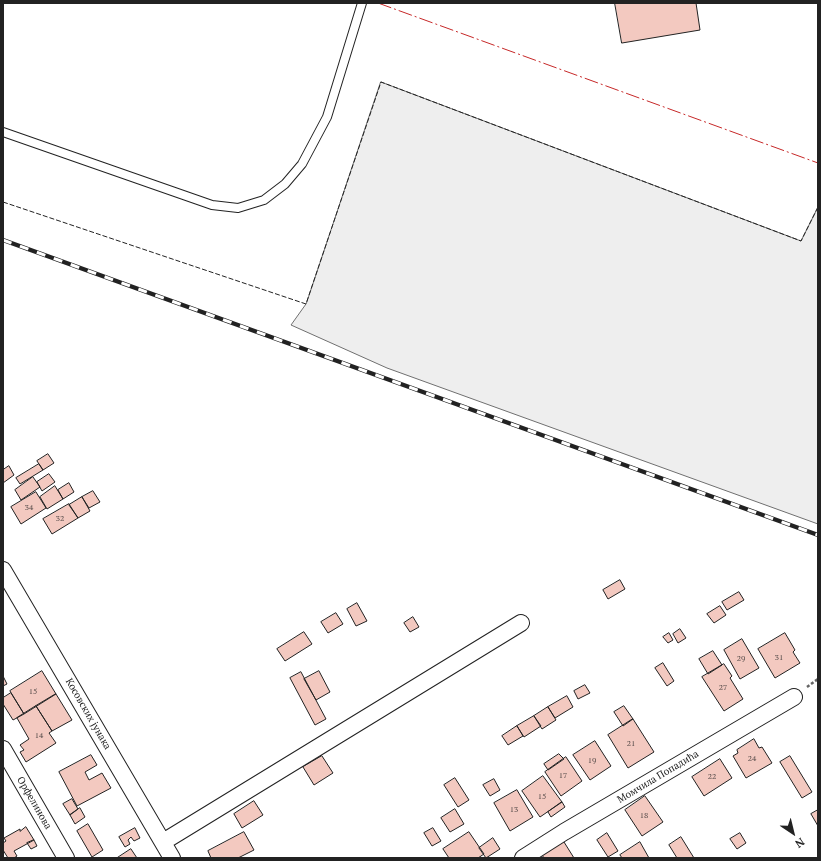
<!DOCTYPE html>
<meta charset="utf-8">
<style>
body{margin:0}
#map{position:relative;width:821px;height:861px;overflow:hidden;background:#fff;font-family:"PT Serif",serif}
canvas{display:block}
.frame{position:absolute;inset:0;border:4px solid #222;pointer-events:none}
.north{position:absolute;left:773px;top:813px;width:40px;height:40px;-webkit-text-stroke:3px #fff;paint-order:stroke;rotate:145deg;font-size:11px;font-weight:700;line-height:16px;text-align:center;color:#222}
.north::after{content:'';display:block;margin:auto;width:14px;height:18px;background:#222;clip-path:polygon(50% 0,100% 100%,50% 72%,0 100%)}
</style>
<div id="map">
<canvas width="821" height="861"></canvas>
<div class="frame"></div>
<div class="north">N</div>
</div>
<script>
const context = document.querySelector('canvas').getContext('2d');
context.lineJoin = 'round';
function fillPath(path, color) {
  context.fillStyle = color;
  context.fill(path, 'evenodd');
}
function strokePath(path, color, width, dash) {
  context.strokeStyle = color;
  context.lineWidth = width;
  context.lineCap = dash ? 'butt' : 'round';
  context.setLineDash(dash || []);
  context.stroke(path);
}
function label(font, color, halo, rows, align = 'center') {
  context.font = font + ' "PT Serif",serif';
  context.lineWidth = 3;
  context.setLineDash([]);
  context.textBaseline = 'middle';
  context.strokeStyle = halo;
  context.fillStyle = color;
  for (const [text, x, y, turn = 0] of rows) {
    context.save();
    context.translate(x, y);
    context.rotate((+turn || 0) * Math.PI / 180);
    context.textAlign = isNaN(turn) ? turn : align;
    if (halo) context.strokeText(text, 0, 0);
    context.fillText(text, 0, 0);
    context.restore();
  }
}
const green = new Path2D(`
 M381,82L801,241L818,207V524L387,368L291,325L306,304Z`);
fillPath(green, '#eee');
strokePath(green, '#6f6f6f', 1);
const building = new Path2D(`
 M615,3H696L700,30L622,43Z
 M48,454L54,463L43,470L37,461Z
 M39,464L43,470L20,484L16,478Z
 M9,466L14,475L3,483V470Z
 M49,474L55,482L42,491L37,482Z
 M33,477L40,487L21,500L15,490Z
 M69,483L74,492L63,499L58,490Z
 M55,486L63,499L47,509L40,497Z
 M93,491L100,502L89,508L82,497Z
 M36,492L46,508L21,524L11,507Z
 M82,497L90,511L78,518L69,505Z
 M69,504L78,518L52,534L43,519Z
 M620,580L625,589L608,599L603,590Z
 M739,592L744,600L727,610L722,602Z
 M357,603L367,621L356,626L347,609Z
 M720,606L726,615L714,623L707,614Z
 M336,613L343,624L328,633L321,622Z
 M413,617L419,627L410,632L404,623Z
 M680,629L686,638L678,643L673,634Z
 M304,632L312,644L285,661L277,649Z
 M669,633L673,640L668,643L663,637Z
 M785,633L795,650L793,652L800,663L775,678L758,649Z
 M742,639L759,668L740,679L724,650Z
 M713,651L722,665L708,674L699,659Z
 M663,663L674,681L667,686L655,668Z
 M724,664L732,676L730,678L743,699L724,711L702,677Z
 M42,671L56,694L24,714L10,691Z
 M319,671L330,692L316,700L304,679Z
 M301,672L326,719L315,725L290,678Z
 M3,676L7,684L3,686Z
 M585,685L590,693L578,699L574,691Z
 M11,693L24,714L13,720L3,704V698Z
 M56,694L72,720L52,731L36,706Z
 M567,696L573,707L555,718L548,707Z
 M36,706L52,731L49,733L56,743L26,762L20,752L24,750L20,745L29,739L17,718Z
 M624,706L633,719L623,726L614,712Z
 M548,707L556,720L542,729L534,716Z
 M534,716L541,726L524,737L517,726Z
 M633,719L654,752L628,768L608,735Z
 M517,726L523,736L508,745L502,736Z
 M754,739L759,748L762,747L772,763L746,778L733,756L738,753L737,750Z
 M595,741L611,766L590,780L573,755Z
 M559,754L564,759L548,770L544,764Z
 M91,755L97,765L85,772L89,780L102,773L111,788L77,806L59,772Z
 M322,756L333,773L314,785L303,767Z
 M790,756L812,792L802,798L780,762Z
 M566,757L582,781L561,796L545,772Z
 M720,759L732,778L704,796L692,777Z
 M543,776L562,802L540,817L522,791Z
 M455,778L469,800L458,807L444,785Z
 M494,779L500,790L490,796L483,785Z
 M517,790L533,817L510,831L494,803Z
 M645,796L663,822L642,836L625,810Z
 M72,799L78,809L70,815L63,804Z
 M254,801L263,815L242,828L234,814Z
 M562,802L565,807L551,817L548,812Z
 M80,808L85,817L75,824L70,815Z
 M455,809L464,824L450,832L441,818Z
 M818,810V826L811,814Z
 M88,824L103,850L92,857L77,831Z
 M26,827L34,840L14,851L17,856L14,858H8L3,850V843L6,841L4,838L20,829V831Z
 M135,828L140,838L134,841L131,837L128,840L130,844L125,847L119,837Z
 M433,828L441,841L432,846L424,833Z
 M244,832L254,850L238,858H211L208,851Z
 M469,832L484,854L478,858H449L443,849Z
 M607,833L618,851L608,857L597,840Z
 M740,833L746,843L737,849L730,839Z
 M681,837L694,858H677L669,845Z
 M493,838L500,849L486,858L479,848Z
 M34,840L37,846L31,849L27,843Z
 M564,842L574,858H544L542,855Z
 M640,842L649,858H622L620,855Z
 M131,849L137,858H117Z`);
fillPath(building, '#f3c9c0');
strokePath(building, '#222', 1);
const lane = new Path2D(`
 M3,132L212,205L238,208L264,200L285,184L302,164L327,117L362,3`);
const street = new Path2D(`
 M3,570L172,858
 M3,749L66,858
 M163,842L521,623
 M523,858L564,832L794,697`);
strokePath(lane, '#222', 10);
strokePath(street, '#222', 18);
strokePath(new Path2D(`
 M807,687L818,679`), '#646464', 2.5, [3, 2]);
strokePath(lane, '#fff', 8);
strokePath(street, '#fff', 16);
const rail = new Path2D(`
 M3,240L818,535`);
strokePath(rail, '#222', 4.5);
strokePath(rail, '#fff', 3, [9]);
strokePath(new Path2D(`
 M3,202L306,304L381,82L801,241L818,207`), '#222', 1, [5, 2]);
strokePath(new Path2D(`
 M378,3L818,163`), '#c62828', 1, [14, 3, 2, 3]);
label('8px', '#564c4a', null, [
 ["34",29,508],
 ["32",60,519],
 ["31",779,658],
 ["29",741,659],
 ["27",723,688],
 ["15",33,692],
 ["14",39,736],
 ["21",631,744],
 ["24",752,759],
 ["19",592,761],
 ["17",563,776],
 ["22",712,777],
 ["15",542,797],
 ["13",514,810],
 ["18",644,816]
]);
label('10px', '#222', '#fff', [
 ["Косовских јунака",88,714,60],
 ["Момчила Попадића",658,777,-31],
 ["Орфелинова",34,803,60]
]);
</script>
